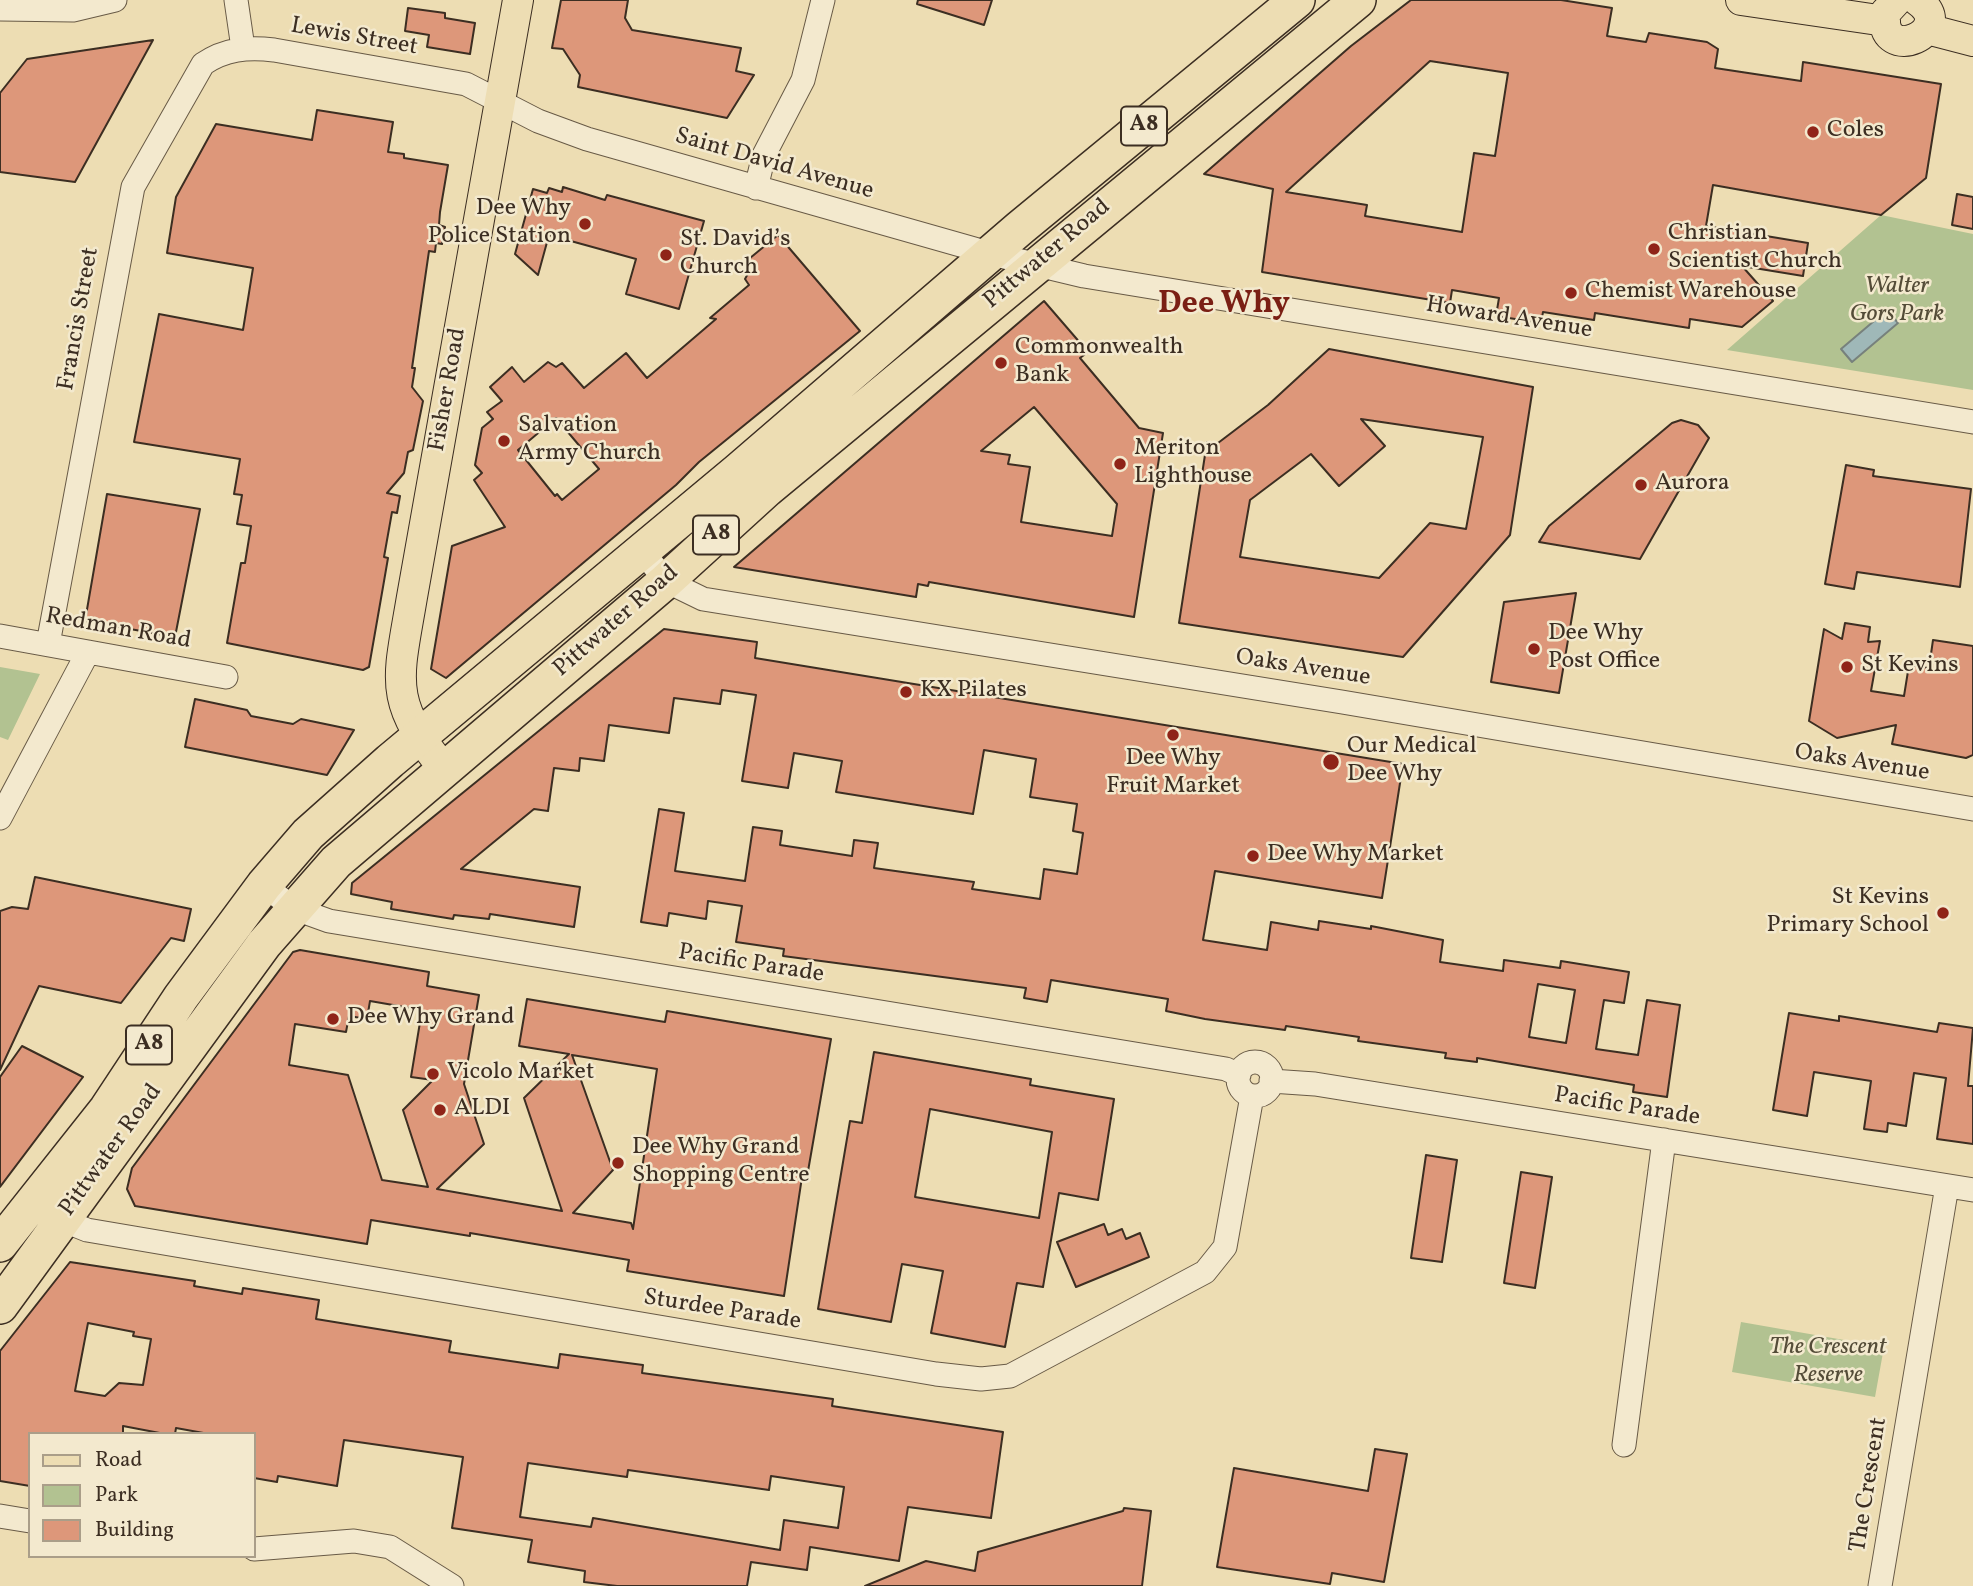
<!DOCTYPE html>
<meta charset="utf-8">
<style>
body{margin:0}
#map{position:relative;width:1973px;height:1586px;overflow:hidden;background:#edddb3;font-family:Vollkorn,serif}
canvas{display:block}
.legend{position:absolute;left:28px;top:1432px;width:228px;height:126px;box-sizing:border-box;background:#f3e9ce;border:2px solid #aa9e89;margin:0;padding:9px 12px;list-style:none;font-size:21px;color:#3c2e22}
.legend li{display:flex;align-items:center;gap:14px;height:35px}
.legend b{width:35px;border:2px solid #aa9e89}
</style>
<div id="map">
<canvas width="1973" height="1586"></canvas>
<ul class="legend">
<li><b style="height:9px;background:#edddb3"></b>Road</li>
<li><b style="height:19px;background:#b2c291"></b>Park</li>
<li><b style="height:19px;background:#dd977a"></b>Building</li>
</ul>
</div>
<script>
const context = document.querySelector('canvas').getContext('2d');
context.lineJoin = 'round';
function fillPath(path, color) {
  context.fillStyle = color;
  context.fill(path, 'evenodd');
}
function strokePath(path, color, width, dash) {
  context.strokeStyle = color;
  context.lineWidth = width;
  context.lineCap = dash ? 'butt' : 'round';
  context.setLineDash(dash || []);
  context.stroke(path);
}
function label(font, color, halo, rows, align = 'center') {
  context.font = font + ' Vollkorn,serif';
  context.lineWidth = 5;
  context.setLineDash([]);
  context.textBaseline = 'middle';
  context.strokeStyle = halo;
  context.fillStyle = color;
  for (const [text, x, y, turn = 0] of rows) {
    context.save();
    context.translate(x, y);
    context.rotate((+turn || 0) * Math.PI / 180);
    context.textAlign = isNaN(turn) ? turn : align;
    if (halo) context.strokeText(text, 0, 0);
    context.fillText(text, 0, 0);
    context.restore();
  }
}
fillPath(new Path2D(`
 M1881,215L1973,234V390L1727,350Z
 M0,667L40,674L8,740L0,737Z
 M1741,1322L1884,1347L1875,1397L1732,1372Z`), '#b2c291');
const water = new Path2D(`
 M1887,310L1898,323L1852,362L1841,349Z`);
fillPath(water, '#9fb8b8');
strokePath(water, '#77817c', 2);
const building = new Path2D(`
 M561,0H628L625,18L632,30L741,48L736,71L754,75L727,118L578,87L580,75L563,49L552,48Z
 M918,0H992L984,25L917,4Z
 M1411,0H1561L1612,8L1607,36L1646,42L1649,33L1707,42L1718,49L1715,68L1801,81L1803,62L1941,84L1926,178L1881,215L1713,185L1706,226L1808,243L1803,276L1742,266L1773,301L1742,327L1690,319L1689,328L1595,313L1594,320L1543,312L1541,323L1496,316L1499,298L1452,290L1450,303L1262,272L1273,189L1204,174L1351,46ZM1430,61L1508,73L1495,156L1474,153L1462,232L1365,216L1367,205L1286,192Z
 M408,8L445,13V18L475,23L470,54L427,47L429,35L405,31Z
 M153,40L75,182L0,172V93L27,59Z
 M317,110L393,122L388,152L404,154V158L448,165L440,212L439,225L445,227L442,244L436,243L435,252L429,251L412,368H415L412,387L423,401L413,450L408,452L404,473L387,493L400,496L397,513L392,512L384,557L388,558L383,587L369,667L363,670L227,643L241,563H245L251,526L237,524L242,495L234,494L240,459L134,442L159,314L243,330L253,268L167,253L176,197L216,124L312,140Z
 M563,187L605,200L607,195L704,221L679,309L626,294L636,259L549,235L538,275L515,254L533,189L547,193L549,188L562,192Z
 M1957,194L1973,197V229L1952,225Z
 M778,235L860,331L699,462L676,485L446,678L431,669L452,546L505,527L474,480L482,473L475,465L482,428L493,419L487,412L502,401L490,387L512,367L524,382L548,362L556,367L562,363L584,388L626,353L647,378L716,319L710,318L749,285L745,279L750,270L744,263ZM556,418L599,469L562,500L557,494L555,496L518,450Z
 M1044,301L1088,352L1080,358L1139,428L1163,433L1134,617L929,582L928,586L918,584L916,597L734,567ZM1034,407L1117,504L1112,536L1021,522L1030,467L1008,464L1010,455L981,451Z
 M1329,349L1533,387L1510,535L1403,657L1179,623L1207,442L1218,443L1268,405ZM1361,419L1483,437L1466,529L1430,523L1379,578L1240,557L1250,500L1311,454L1339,486L1385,446Z
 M1681,420L1698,425L1709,438L1640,559L1539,542L1549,526L1672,423Z
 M1846,465L1874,470L1873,476L1971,489L1960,587L1857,572L1854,589L1825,584Z
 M107,494L200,509L175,637L85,621Z
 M1576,593L1559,693L1491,682L1504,602Z
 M1845,623L1870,627L1868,642L1880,641L1871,691L1904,696L1909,665L1929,668L1933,640L1973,646V755L1966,758L1892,744L1896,725L1837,738L1809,721L1824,629L1842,639Z
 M664,629L757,642L755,658L1403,764L1382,898L1215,871L1203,940L1267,950L1271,922L1318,930L1319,921L1371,929V926L1443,940L1440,962L1503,971L1504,960L1560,968L1561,961L1629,972L1624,1003L1604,1000L1596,1049L1638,1055L1647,1000L1680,1005L1667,1097L1633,1092L1634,1085L1477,1058V1062L1445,1058L1446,1053L1358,1041L1359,1037L1286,1026L1285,1030L1205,1019L1166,1011L1168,999L1051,980L1047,1002L1024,998L1026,988L783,956L784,949L736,942L742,906L708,901L706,919L669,913L667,926L641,922L659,809L684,813L675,871L745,881L753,827L782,831L780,845L852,856L854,840L878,843L874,868L974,882L972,889L1040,899L1044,869L1077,874L1083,833L1073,831L1077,804L1030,797L1036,759L984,750L973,814L836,792L842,761L794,753L788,788L742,781L756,695L722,690L720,704L674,698L669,733L609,725L604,761L580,758L579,771L554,768L548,811L534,809L461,869L580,887L574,927L490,914L489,919L454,915L453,919L391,909L392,902L351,894L352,883ZM1538,984L1575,990L1566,1043L1529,1037Z
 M195,699L247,710L251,716L293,724L301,719L354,730L327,775L185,747Z
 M35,877L191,909L184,941L171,938L121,1003L39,986L0,1070V911L12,907L28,909Z
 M300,950L429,972L427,986L479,995L464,1084L484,1144L437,1189L562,1211L524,1098L569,1054L519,1046L527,999L665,1022L667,1011L831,1039L807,1177H802L784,1296L627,1271L629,1260L470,1233V1236L371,1220L367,1244L135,1206L127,1189L132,1168L293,952ZM370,1001L422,1010L411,1077L433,1080L403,1110L428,1187L382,1180L348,1075L289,1065L295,1024L346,1032L349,1016L367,1019ZM572,1055L657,1069L633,1229L631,1223L573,1213L613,1170Z
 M1789,1013L1839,1021V1016L1937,1032L1939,1023L1973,1028L1968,1086H1973V1144L1937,1139L1946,1078L1914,1073L1906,1126L1888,1123L1887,1132L1864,1129L1871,1081L1814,1072L1807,1116L1773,1110Z
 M22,1046L83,1077L0,1187V1077Z
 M874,1052L1031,1079L1030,1085L1114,1099L1098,1200L1059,1193L1043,1287L1017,1283L1005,1347L931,1333L943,1271L902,1264L891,1322L818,1309L850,1121L862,1123ZM930,1109L1052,1132L1039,1218L915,1197Z
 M1426,1155L1457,1160L1442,1262L1411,1258Z
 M1521,1172L1552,1177L1535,1288L1504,1283Z
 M1104,1224L1108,1235L1122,1229L1126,1239L1140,1233L1149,1257L1076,1287L1057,1242Z
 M70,1262L195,1281L194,1286L242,1294L243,1288L319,1300L316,1319L451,1341L449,1352L558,1368L560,1354L620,1362L643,1365L642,1373L833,1399L832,1406L1003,1432L991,1518L908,1507L899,1561L810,1547L807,1570L751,1562L747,1586H617L584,1582L585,1571L528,1562L532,1540L452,1528L463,1457L344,1440L337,1486L278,1476L277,1482L254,1478V1434H209L176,1428L175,1434H165L123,1426V1434H30V1486L0,1481V1351ZM88,1323L134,1332L133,1336L151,1339L143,1385L119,1383L105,1396L75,1391ZM528,1463L627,1477L628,1470L769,1490L771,1476L844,1487L838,1528L784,1520L780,1550L593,1518L591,1527L520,1517Z
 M1375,1449L1407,1454L1384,1582L1332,1573L1330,1584L1217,1567L1234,1468L1368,1491Z
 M1124,1508L1151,1511L1142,1586H865L926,1561L975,1571L978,1552L1123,1511Z`);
fillPath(building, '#dd977a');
strokePath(building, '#3c2e22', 2);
const minor = new Path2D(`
 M236,0L243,48
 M0,9L73,10L115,0
 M756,188L764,155L803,80L823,0
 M642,551L666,581L703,599L1342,702L1973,809
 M0,636L226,677
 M48,644L133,187L203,64C225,49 247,47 274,50L466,84L538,121L587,139L992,254L1084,276L1973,422
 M0,818L88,652
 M264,885L293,908L329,921L1226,1069L1239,1075
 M1238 1079a17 17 0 1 1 34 0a17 17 0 1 1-34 0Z
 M1271,1081L1315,1084L1973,1190
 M52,1216L87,1230L936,1374L981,1379L1010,1376L1205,1272L1225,1247L1252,1096
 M1624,1445L1664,1140
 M0,1516L30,1521
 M254,1549L354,1541L390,1547L452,1586
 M1880,1586L1947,1186`);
const major = new Path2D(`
 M1741,0L1885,21
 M1897,0L1885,13C1879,68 1961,30 1917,0
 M1927,29L1973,41
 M445,770C387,700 398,681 412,597L518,0`);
const highway = new Path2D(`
 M0,1244L107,1109L181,997L264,885L308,834L390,761L738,471L1020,228L1297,0
 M0,1306L264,944L336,862L666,581L767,489L1358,0`);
strokePath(minor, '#685a46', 25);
strokePath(major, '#3c2e22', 32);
strokePath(highway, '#3c2e22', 38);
strokePath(minor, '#f3e9ce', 23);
strokePath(major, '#edddb3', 30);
strokePath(highway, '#edddb3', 35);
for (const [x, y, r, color] of [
 [1813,132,7,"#8f2418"],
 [585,224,7,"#8f2418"],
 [1654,249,7,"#8f2418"],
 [666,255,7,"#8f2418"],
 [1571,293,7,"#8f2418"],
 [1001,363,7,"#8f2418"],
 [504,441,7,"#8f2418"],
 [1120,464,7,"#8f2418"],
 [1641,485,7,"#8f2418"],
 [1534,649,7,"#8f2418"],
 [1847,667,7,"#8f2418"],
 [906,692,7,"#8f2418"],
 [1173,735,7,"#8f2418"],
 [1331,762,9,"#8f2418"],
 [1253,856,7,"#8f2418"],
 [1943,913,7,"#8f2418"],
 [333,1019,7,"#8f2418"],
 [433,1074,7,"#8f2418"],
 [440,1110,7,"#8f2418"],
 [618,1163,7,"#8f2418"]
]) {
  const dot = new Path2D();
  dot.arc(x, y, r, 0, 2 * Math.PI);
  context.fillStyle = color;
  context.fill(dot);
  strokePath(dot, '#f3e9ce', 2.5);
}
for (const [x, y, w] of [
 [1144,126,46],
 [716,535,46],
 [149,1045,46]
]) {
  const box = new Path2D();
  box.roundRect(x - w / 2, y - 19.5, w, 39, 5);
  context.fillStyle = '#f3e9ce';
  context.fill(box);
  strokePath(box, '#3c2e22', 2);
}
label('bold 23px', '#3c2e22', null, [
 ["A8",1144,126],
 ["A8",716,535],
 ["A8",149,1045]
]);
label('24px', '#3c2e22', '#f3e9ce', [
 ["Lewis Street",354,38,10],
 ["Saint David Avenue",774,165,16],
 ["Pittwater Road",1048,255,-40],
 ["Francis Street",80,319,-80],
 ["Howard Avenue",1509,319,9],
 ["Fisher Road",449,390,-80],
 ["Pittwater Road",617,622,-41],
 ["Redman Road",118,630,10],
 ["Oaks Avenue",1303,669,9],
 ["Oaks Avenue",1862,764,9],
 ["Pacific Parade",751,965,9],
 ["Pacific Parade",1627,1108,9],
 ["Pittwater Road",112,1151,-54],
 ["Sturdee Parade",722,1311,9],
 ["The Crescent",1870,1485,-81]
]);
label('24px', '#3c2e22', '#f3e9ce', [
 ["Coles",1827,132],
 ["Dee Why",571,210,"right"],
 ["Police Station",571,238,"right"],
 ["Christian",1668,235],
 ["Scientist Church",1668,263],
 ["St. David’s",680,241],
 ["Church",680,269],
 ["Chemist Warehouse",1585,293],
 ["Commonwealth",1015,349],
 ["Bank",1015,377],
 ["Salvation",518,427],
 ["Army Church",518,455],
 ["Meriton",1134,450],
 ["Lighthouse",1134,478],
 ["Aurora",1655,485],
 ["Dee Why",1548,635],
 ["Post Office",1548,663],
 ["St Kevins",1861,667],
 ["KX Pilates",920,692],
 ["Our Medical",1347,748],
 ["Dee Why",1347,776],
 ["Dee Why",1173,760,"center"],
 ["Fruit Market",1173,788,"center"],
 ["Dee Why Market",1267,856],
 ["St Kevins",1929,899,"right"],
 ["Primary School",1929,927,"right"],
 ["Dee Why Grand",347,1019],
 ["Vicolo Market",447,1074],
 ["ALDI",454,1110],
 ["Dee Why Grand",632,1149],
 ["Shopping Centre",632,1177]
], 'left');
label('italic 24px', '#544c38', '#f3e9ce', [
 ["Walter",1897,288],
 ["Gors Park",1897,316],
 ["The Crescent",1828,1349],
 ["Reserve",1828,1377]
]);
label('bold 32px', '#7a1f14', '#f3e9ce', [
 ["Dee Why",1224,306]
]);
</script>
